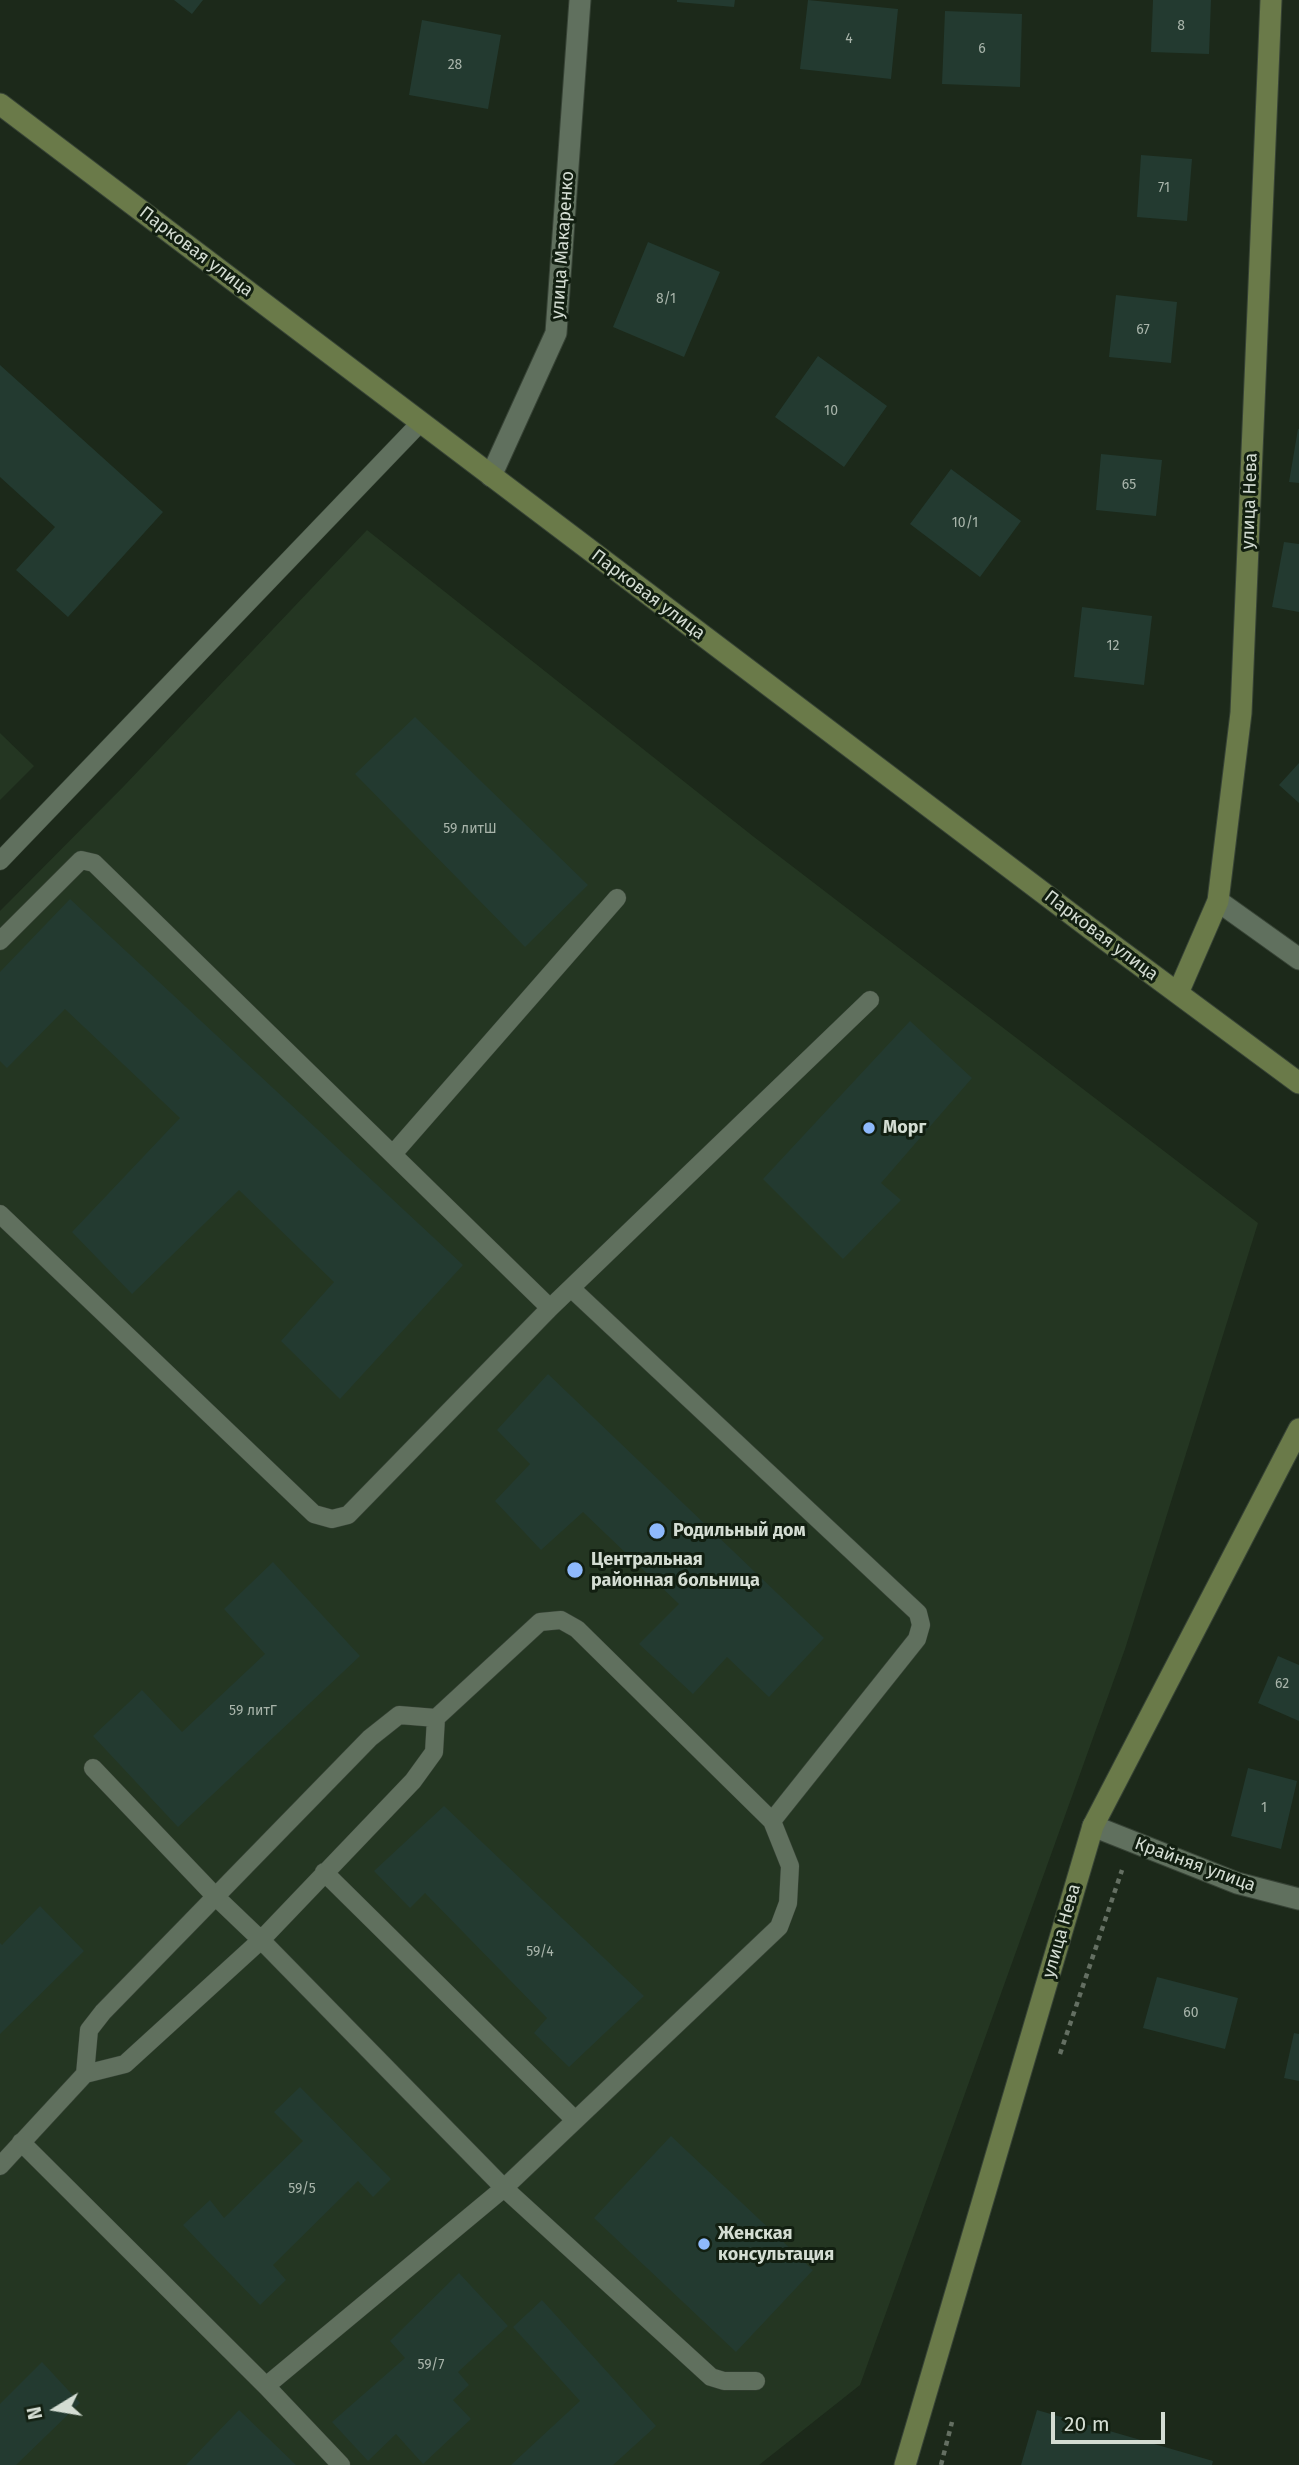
<!DOCTYPE html>
<meta charset="utf-8">
<style>
body{margin:0}
#map{position:relative;width:1299px;height:2465px;overflow:hidden;background:#1c291a;font-family:"Fira Sans",sans-serif}
canvas{display:block}
.north{position:absolute;left:21px;top:2374px;width:70px;height:70px;-webkit-text-stroke:5px #121f11;paint-order:stroke;rotate:259deg;font-size:19px;font-weight:700;line-height:28px;text-align:center;color:#d4ddd3}
.north::after{content:'';display:block;margin:auto;width:24px;height:32px;background:#d4ddd3;clip-path:polygon(50% 0,100% 100%,50% 72%,0 100%)}
.scale{position:absolute;left:1051px;top:2412px;width:114px;height:32px;box-sizing:border-box;border:4px solid #d4ddd3;border-top:0;padding-left:9px;font-size:21px;line-height:24px;white-space:nowrap;color:#d4ddd3;-webkit-text-stroke:5px #121f11;paint-order:stroke}
</style>
<div id="map">
<canvas width="1299" height="2465"></canvas>
<div class="north">N</div>
<div class="scale">20 m</div>
</div>
<script>
const context = document.querySelector('canvas').getContext('2d');
context.lineJoin = 'round';
function fillPath(path, color) {
  context.fillStyle = color;
  context.fill(path, 'evenodd');
}
function strokePath(path, color, width, dash) {
  context.strokeStyle = color;
  context.lineWidth = width;
  context.lineCap = dash ? 'butt' : 'round';
  context.setLineDash(dash || []);
  context.stroke(path);
}
function label(font, color, halo, rows, align = 'center') {
  context.font = font + ' "Fira Sans",sans-serif';
  context.lineWidth = 6;
  context.setLineDash([]);
  context.textBaseline = 'middle';
  context.strokeStyle = halo;
  context.fillStyle = color;
  for (const [text, x, y, turn = 0] of rows) {
    context.save();
    context.translate(x, y);
    context.rotate((+turn || 0) * Math.PI / 180);
    context.textAlign = isNaN(turn) ? turn : align;
    if (halo) context.strokeText(text, 0, 0);
    context.fillText(text, 0, 0);
    context.restore();
  }
}
fillPath(new Path2D(`
 M367,530L754,837L1258,1223L1125,1649L860,2385L759,2465H0V911L124,786Z
 M0,733L34,766L0,800Z`), '#243622');
fillPath(new Path2D(`
 M174,0H203L192,14Z
 M677,0H735L734,7L677,2Z
 M808,0L898,9L891,79L800,69Z
 M1153,0H1211L1209,54L1151,52Z
 M945,11L1022,14L1020,87L942,84Z
 M422,20L501,35L488,109L409,95Z
 M1141,155L1192,159L1187,221L1137,217Z
 M648,242L720,272L684,357L613,327Z
 M1116,295L1177,302L1171,363L1109,357Z
 M818,356L887,406L844,467L775,417Z
 M0,365L163,512L68,617L16,570L55,527L0,477Z
 M1298,429H1299V483L1289,482Z
 M1101,454L1162,460L1156,516L1096,510Z
 M951,469L1021,521L980,577L910,524Z
 M1284,542L1299,544V612L1272,607Z
 M1082,607L1152,616L1144,685L1074,677Z
 M415,717L588,885L525,947L355,774Z
 M1299,763V803L1279,785Z
 M70,899L463,1265L340,1399L281,1341L334,1282L239,1190L132,1294L72,1232L180,1118L65,1009L7,1068L0,1061V972Z
 M910,1021L972,1078L881,1183L901,1200L843,1259L763,1179Z
 M548,1374L824,1638L769,1697L727,1657L693,1694L639,1644L679,1604L583,1512L541,1550L495,1501L530,1464L497,1430Z
 M273,1562L360,1656L178,1827L93,1736L142,1690L182,1732L265,1654L224,1609Z
 M1278,1656L1299,1665V1721L1258,1703Z
 M1248,1768L1297,1781L1281,1849L1231,1836Z
 M444,1806L644,1996L569,2067L534,2033L547,2018L425,1893L410,1908L374,1871Z
 M40,1906L84,1951L0,2034V1943L2,1945Z
 M1157,1977L1238,1998L1225,2049L1143,2028Z
 M1294,2033L1299,2034V2081L1284,2078Z
 M300,2087L391,2179L373,2197L358,2181L273,2265L286,2280L260,2305L183,2225L210,2200L224,2218L303,2141L274,2112Z
 M671,2136L813,2270L736,2352L594,2218Z
 M459,2273L508,2326L458,2372L469,2385L453,2400L471,2419L423,2464L396,2434L368,2461L332,2422L405,2358L390,2341Z
 M542,2300L656,2426L613,2465H511L580,2401L513,2327Z
 M42,2362L80,2403L16,2465H0V2404Z
 M239,2410L296,2465H186Z
 M1037,2410L1213,2461L1212,2465H1021Z`), '#233a30');
const service = new Path2D(`
 M0,861L421,422
 M0,941L81,860L94,863L550,1308
 M393,1154L617,898
 M0,1214L314,1514L332,1519L348,1515L550,1308L870,1000
 M572,1289L918,1613L921,1625L917,1639L772,1821
 M93,1768L216,1897L261,1940L504,2188L711,2377L724,2381H756
 M324,1872L575,2120
 M85,2074L89,2030L103,2012L370,1738L399,1715L436,1718
 M0,2166L85,2074L125,2064L261,1940L413,1781L434,1752L436,1718L540,1622L561,1620L577,1629L772,1821L790,1866L788,1903L779,1927L504,2188L266,2386L21,2142
 M266,2386L341,2465`);
const minor = new Path2D(`
 M491,476L556,333L580,0
 M1218,901L1299,959
 M1093,1826L1237,1883L1299,1899`);
const secondary = new Path2D(`
 M0,104L1091,929L1299,1083
 M1178,993L1218,901L1241,713L1271,0
 M905,2465L1093,1826L1299,1429`);
strokePath(service, '#374336', 19);
strokePath(minor, '#374336', 23);
strokePath(secondary, '#374336', 23);
strokePath(new Path2D(`
 M1060,2054L1122,1870
 M941,2465L952,2422`), '#646f62', 4.5, [5, 5]);
strokePath(service, '#60705e', 18);
strokePath(minor, '#60705e', 21);
strokePath(secondary, '#6a7a49', 21);
for (const [x, y, r, color] of [
 [869,1128,7,"#8eb9fc"],
 [657,1531,9,"#8eb9fc"],
 [575,1570,9,"#8eb9fc"],
 [704,2244,7,"#8eb9fc"]
]) {
  const dot = new Path2D();
  dot.arc(x, y, r, 0, 2 * Math.PI);
  context.fillStyle = color;
  context.fill(dot);
  strokePath(dot, '#121f11', 2.5);
}
label('14px', '#a8b4aa', null, [
 ["8",1181,26],
 ["4",849,39],
 ["6",982,49],
 ["28",455,65],
 ["71",1164,188],
 ["8/1",666,299],
 ["67",1143,330],
 ["10",831,411],
 ["65",1129,485],
 ["10/1",965,523],
 ["12",1113,646],
 ["59 литШ",470,829],
 ["62",1282,1684],
 ["59 литГ",253,1711],
 ["1",1264,1808],
 ["59/4",540,1952],
 ["60",1191,2013],
 ["59/5",302,2189],
 ["59/7",431,2365]
]);
label('18px', '#d4ddd3', '#121f11', [
 ["улица Макаренко",563,245,-86],
 ["Парковая улица",196,252,37],
 ["улица Нева",1250,501,-88],
 ["Парковая улица",648,595,37],
 ["Парковая улица",1101,936,37],
 ["Крайняя улица",1195,1865,20],
 ["улица Нева",1062,1931,-74]
]);
label('bold 18px', '#d4ddd3', '#121f11', [
 ["Морг",883,1128],
 ["Родильный дом",673,1531],
 ["Центральная",591,1560],
 ["районная больница",591,1581],
 ["Женская",718,2234],
 ["консультация",718,2255]
], 'left');
</script>
